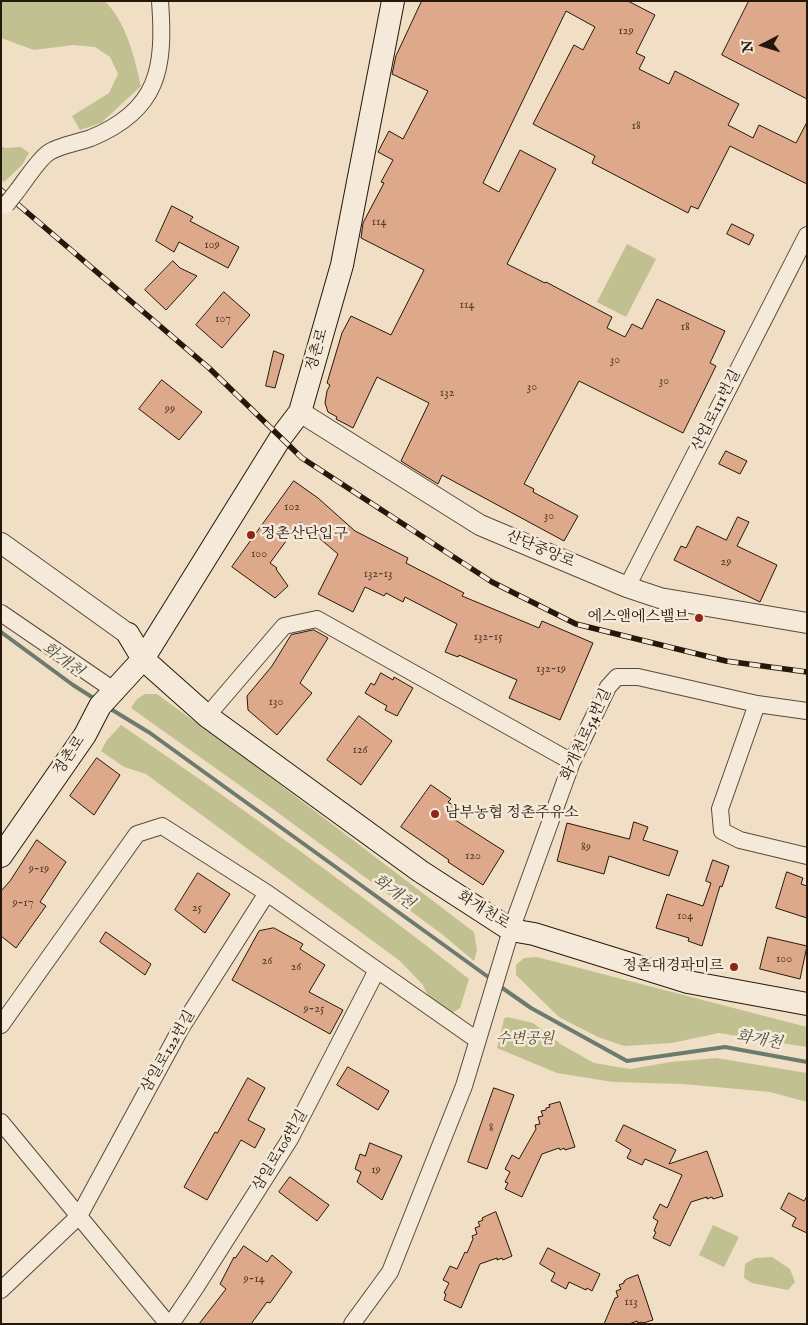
<!DOCTYPE html>
<meta charset="utf-8">
<style>
body{margin:0}
#map{position:relative;width:808px;height:1325px;overflow:hidden;background:#f0dfc5;font-family:"IM FELL English",serif}
canvas{display:block}
.frame{position:absolute;inset:0;border:2px solid #25180b;pointer-events:none}
.north{position:absolute;left:738px;top:20px;width:50px;height:50px;-webkit-text-stroke:4px #f5ead9;paint-order:stroke;rotate:265deg;font-size:14px;font-weight:700;line-height:20px;text-align:center;color:#25180b}
.north::after{content:'';display:block;margin:auto;width:18px;height:22px;background:#25180b;clip-path:polygon(50% 0,100% 100%,50% 72%,0 100%)}
</style>
<div id="map">
<canvas width="808" height="1325"></canvas>
<div class="frame"></div>
<div class="north">N</div>
</div>
<script>
const context = document.querySelector('canvas').getContext('2d');
context.lineJoin = 'round';
function fillPath(path, color) {
  context.fillStyle = color;
  context.fill(path, 'evenodd');
}
function strokePath(path, color, width, dash) {
  context.strokeStyle = color;
  context.lineWidth = width;
  context.lineCap = dash ? 'butt' : 'round';
  context.setLineDash(dash || []);
  context.stroke(path);
}
function label(font, color, halo, rows, align = 'center') {
  context.font = font + ' "IM FELL English","Noto Serif KR",serif';
  context.lineWidth = 5;
  context.setLineDash([]);
  context.textBaseline = 'middle';
  context.strokeStyle = halo;
  context.fillStyle = color;
  for (const [text, x, y, turn = 0] of rows) {
    context.save();
    context.translate(x, y);
    context.rotate((+turn || 0) * Math.PI / 180);
    context.textAlign = isNaN(turn) ? turn : align;
    if (halo) context.strokeText(text, 0, 0);
    context.fillText(text, 0, 0);
    context.restore();
  }
}
fillPath(new Path2D(`
 M1,1H105C127,24 134,56 141,86L101,123L80,130L72,116L109,93L118,74L110,57L95,47L73,45L34,50L1,38Z
 M1,146L5,148L21,147L29,153L22,165L4,182L1,180Z
 M627,244L656,259L626,317L597,302Z
 M145,694H157L262,771L474,932L477,950L474,961L443,935L273,809L131,708L137,699Z
 M121,725C240,806 356,890 469,979L460,1008L449,1015L430,1000L423,985L400,961L146,774L124,767L101,751L107,740Z
 M537,957L807,1027V1047L719,1033L672,1043L624,1046L598,1037L559,1017L516,975V965L524,958Z
 M507,1017L533,1023L562,1045L594,1063L630,1069L671,1062L716,1058L807,1073V1102L770,1092L683,1084L613,1082L557,1073L497,1048L504,1019Z
 M713,1225L739,1237L724,1267L699,1255Z
 M772,1257L790,1269L795,1282L788,1290L752,1283L744,1278L745,1264L755,1258Z`), '#c1c090');
strokePath(new Path2D(`
 M1,632L73,685L95,699
 M109,708L150,733L491,979
 M498,985L531,1008L627,1061L725,1047L807,1062`), '#6b7b6f', 4);
const building = new Path2D(`
 M422,1H628L655,15L636,53L645,57L639,69L669,84L675,71L739,104L728,125L753,138L759,125L796,143L807,122V184L730,146L698,209L691,206L688,213L592,163L595,156L533,124L574,45L583,50L595,27L566,11L483,183L499,192L520,150L556,169L507,264L545,283L546,282L612,317L607,328L625,337L632,324L642,329L657,299L725,331L710,363L716,366L683,433L579,381L524,484L534,489L533,492L578,516L564,541L442,475L438,484L401,461L429,403L377,377L353,428L336,419L337,417L328,412L325,403L327,391L330,385L327,383L342,333L351,316L391,335L424,270L361,238L363,223L384,183L381,182L393,160L378,152L389,131L403,139L428,91L392,74L396,56Z
 M749,1H807V99L722,55Z
 M172,206L193,217L190,221L239,247L228,268L179,242L174,252L156,241Z
 M732,224L754,235L749,245L727,234Z
 M173,261L180,268L197,276L166,310L145,290Z
 M224,292L250,315L222,348L196,325Z
 M274,351L284,355L275,388L266,386Z
 M162,380L202,412L179,440L139,409Z
 M726,451L747,461L740,474L719,464Z
 M294,481L318,498L355,531L408,558L406,563L464,593L462,596L539,628L542,621L593,643L560,720L509,698L517,680L459,655L458,657L445,652L457,624L405,597L403,602L386,593L384,596L365,587L353,612L318,594L338,554L300,522L270,563L277,568L276,569L288,586L275,598L232,567Z
 M738,517L749,522L737,546L777,565L760,602L674,560L681,546L686,548L697,526L726,540Z
 M314,630L328,638L300,683L312,693L277,735L248,710L247,696L272,666L291,635Z
 M381,673L393,680L394,677L413,688L397,716L385,710L387,706L365,693L371,683L374,685Z
 M359,716L392,741L361,785L327,760Z
 M97,758L120,775L94,815L70,796Z
 M431,785L451,799L448,802L456,807L449,816L504,851L483,885L448,862L449,860L401,827Z
 M634,822L648,827L643,840L678,851L669,876L609,856L604,874L557,861L567,823L629,839Z
 M37,840L66,862L40,902L46,906L16,948L1,936V891L10,881Z
 M713,860L729,866L722,887L720,886L702,946L688,941L689,938L656,928L667,894L703,906L711,883L706,881Z
 M787,872L803,878L801,884L807,886V918L776,908Z
 M198,873L230,894L205,933L175,910Z
 M274,928L303,944L300,949L325,965L309,992L343,1010L330,1034L232,980L259,931Z
 M106,932L151,964L145,975L100,942Z
 M768,937L807,946L800,979L760,969Z
 M348,1067L389,1091L378,1110L337,1085Z
 M248,1078L265,1088L248,1120L265,1129L255,1148L241,1140L207,1200L184,1187L215,1132L217,1133Z
 M494,1088L514,1095L487,1169L468,1162Z
 M560,1102L575,1147L565,1150L564,1148L560,1150L559,1148L542,1154L522,1197L505,1189L508,1183L505,1182L510,1172L505,1169L512,1155L519,1159L536,1129L535,1125L540,1124L538,1117L543,1116L541,1111L546,1110V1108L550,1107L549,1105Z
 M624,1125L676,1150L669,1164L707,1151L723,1196L713,1199L712,1197L707,1199V1197L691,1202L670,1246L653,1238L656,1232L654,1231L658,1221L653,1218L660,1204L667,1208L682,1175L645,1159L642,1165L627,1158L631,1150L616,1141Z
 M370,1143L402,1156L382,1200L357,1182L361,1172L355,1169L360,1154L365,1156Z
 M290,1177L329,1205L317,1221L279,1192Z
 M789,1193L804,1201L807,1196V1233L792,1226L796,1218L781,1209Z
 M496,1212L512,1256L503,1260L502,1258L497,1260V1258L480,1264L461,1308L444,1300L446,1294L444,1293L449,1283L443,1280L450,1266L457,1269L465,1252L467,1253L473,1239L472,1236L477,1234L475,1228L480,1226L478,1222L483,1220L482,1218L486,1216Z
 M244,1246L267,1262L272,1255L292,1272L270,1303L267,1302L251,1324H199L226,1289L220,1284L234,1257L235,1258Z
 M548,1248L600,1274L592,1291L587,1288L586,1290L569,1282L566,1289L551,1281L555,1273L540,1264Z
 M638,1275L653,1320L643,1323L642,1322L638,1323L637,1321L629,1324H604L615,1298L618,1297L616,1291L621,1289L619,1285L624,1283V1281L627,1279Z`);
fillPath(building, '#dea88a');
strokePath(building, '#25180b', 1);
const minor = new Path2D(`
 M17,191C25,181 38,160 48,153C57,146 80,142 91,138C159,110 165,68 160,1
 M627,587L807,235
 M1,613L115,691
 M757,704L720,809L722,831L740,840L807,856
 M207,716L284,626L317,619L572,762
 M1,1025L137,834L162,826L267,893L477,1040
 M1,1122L168,1324
 M1,1290L79,1216L181,1028L267,893
 M171,1324L196,1287L290,1139L377,970
 M352,1324L390,1272L464,1086L511,930L572,762L608,687L617,677H638L757,704L807,711`);
const tertiary = new Path2D(`
 M300,412L480,525L627,587L660,598L807,623
 M1,543L128,634`);
const secondary = new Path2D(`
 M128,634L143,659L207,716L420,871L511,930L534,934L688,982L807,1004
 M1,856L85,735L100,706L143,659L281,437L300,412L342,265L393,1`);
strokePath(minor, '#584a3a', 18);
strokePath(tertiary, '#584a3a', 22);
strokePath(secondary, '#25180b', 24);
strokePath(minor, '#f5ead9', 16);
strokePath(tertiary, '#f5ead9', 20);
strokePath(secondary, '#f5ead9', 22);
const rail = new Path2D(`
 M1,190L209,368L302,458L492,582L576,624L726,661L807,672`);
strokePath(rail, '#25180b', 5.5);
strokePath(rail, '#f5ead9', 4, [11]);
const minorBridge = new Path2D(`
 M6,205L17,191`);
strokePath(minorBridge, '#584a3a', 18, []);
strokePath(minorBridge, '#f5ead9', 16);
for (const [x, y, r, color] of [
 [251,535,5,"#8f2418"],
 [699,618,5,"#8f2418"],
 [435,814,5,"#8f2418"],
 [734,967,5,"#8f2418"]
]) {
  const dot = new Path2D();
  dot.arc(x, y, r, 0, 2 * Math.PI);
  context.fillStyle = color;
  context.fill(dot);
  strokePath(dot, '#f5ead9', 2);
}
label('12px', '#533c2b', null, [
 ["129",626,32],
 ["18",636,127],
 ["114",379,223],
 ["109",212,246],
 ["114",467,306],
 ["107",223,320],
 ["18",685,328],
 ["30",615,361],
 ["30",664,382],
 ["30",532,388],
 ["132",447,394],
 ["99",170,410],
 ["102",292,508],
 ["30",549,517],
 ["100",259,555],
 ["29",726,563],
 ["132-13",378,575],
 ["132-15",488,638],
 ["132-19",551,670],
 ["130",276,703],
 ["126",360,751],
 ["89",586,848],
 ["120",473,857],
 ["9-19",39,870],
 ["9-17",23,904],
 ["25",197,909],
 ["104",685,917],
 ["100",784,960],
 ["26",267,962],
 ["26",296,968],
 ["9-25",314,1010],
 ["8",491,1129],
 ["19",376,1171],
 ["9-14",254,1280],
 ["113",631,1303]
]);
label('15px', '#25180b', '#f5ead9', [
 ["정촌로",318,350,-74],
 ["산업로111번길",717,411,-63],
 ["산단중앙로",540,550,23],
 ["화개천로54번길",587,735,-65],
 ["정촌로",70,756,-56],
 ["화개천로",483,911,32],
 ["삼일로122번길",169,1052,-60],
 ["삼일로106번길",281,1151,-59]
]);
label('15px', '#25180b', '#f5ead9', [
 ["정촌산단입구",261,535],
 ["에스앤에스밸브",689,618,"right"],
 ["남부농협 정촌주유소",445,814],
 ["정촌대경파미르",724,967,"right"]
], 'left');
label('italic 15px', '#544a33', '#f5ead9', [
 ["수변공원",525,1040]
]);
label('italic 16px', '#4e5245', '#f5ead9', [
 ["화개천",62,661,36],
 ["화개천",393,893,36],
 ["화개천",759,1041,10]
]);
</script>
